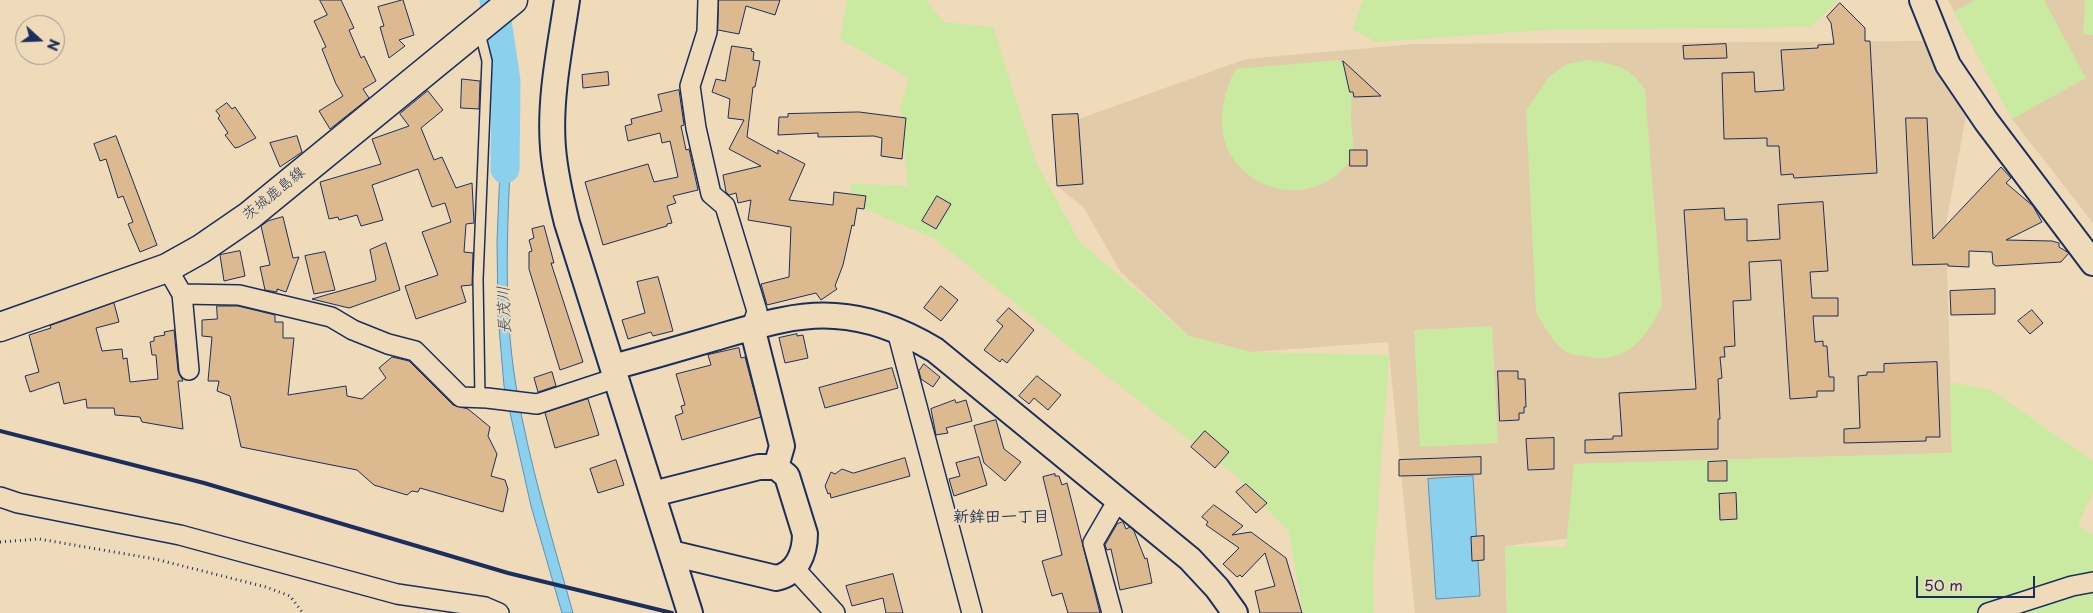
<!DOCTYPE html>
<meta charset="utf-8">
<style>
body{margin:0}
#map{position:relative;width:2093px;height:613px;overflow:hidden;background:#efdbb9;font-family:"Playpen Sans",sans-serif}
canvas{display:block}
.north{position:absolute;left:15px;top:15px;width:50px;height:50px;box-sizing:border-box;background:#efdbb9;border:1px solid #9a9695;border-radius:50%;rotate:110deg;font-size:14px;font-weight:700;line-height:20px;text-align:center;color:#1b2f5e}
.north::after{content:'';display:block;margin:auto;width:18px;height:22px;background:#1b2f5e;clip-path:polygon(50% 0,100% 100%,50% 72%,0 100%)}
.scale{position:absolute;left:1916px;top:576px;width:119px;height:22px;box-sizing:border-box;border:2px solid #1b2f5e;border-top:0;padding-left:6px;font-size:15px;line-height:18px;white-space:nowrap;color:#1b2f5e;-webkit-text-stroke:4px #efdbb9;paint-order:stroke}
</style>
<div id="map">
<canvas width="2093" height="613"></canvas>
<div class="north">N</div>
<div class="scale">50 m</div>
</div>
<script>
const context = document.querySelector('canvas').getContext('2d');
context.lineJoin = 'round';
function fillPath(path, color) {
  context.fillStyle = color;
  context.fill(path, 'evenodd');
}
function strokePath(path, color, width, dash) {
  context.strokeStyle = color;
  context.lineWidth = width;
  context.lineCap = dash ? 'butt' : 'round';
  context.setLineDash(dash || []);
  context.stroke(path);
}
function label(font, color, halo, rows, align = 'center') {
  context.font = font + ' "Playpen Sans","Klee One",sans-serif';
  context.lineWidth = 4;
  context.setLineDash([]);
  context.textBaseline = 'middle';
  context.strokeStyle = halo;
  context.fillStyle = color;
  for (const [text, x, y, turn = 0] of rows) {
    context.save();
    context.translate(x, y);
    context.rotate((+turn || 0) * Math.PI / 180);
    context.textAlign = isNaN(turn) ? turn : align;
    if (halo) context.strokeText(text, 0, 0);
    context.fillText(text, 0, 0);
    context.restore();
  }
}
fillPath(new Path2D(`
 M1948,0H2093V223L2012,119Z
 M1926,41L1967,110L1946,224L1952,453L1574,464L1572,538L1505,546L1507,613H1415L1388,342L1251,352L1189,336L1120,271L1084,208L1057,186L1065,124L1246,59L1414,44Z`), '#e1cba9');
fillPath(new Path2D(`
 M847,0H926L944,22L993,27L1036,162L1079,241L1189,336L1251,352L1389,355L1373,576L1374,613H1303L1289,532L1235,475L1077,353L935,239L853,204L850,183L908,186L900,107L909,78L840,39Z
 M1363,0H1838L1811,27L1545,30L1376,42L1352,29Z
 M1975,0H2044L2086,78L2012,119L1954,12Z
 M2085,0H2093V35L2083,34Z
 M1339,60C1342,65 1348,71 1349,76C1353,90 1351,108 1351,122C1352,131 1355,148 1352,156C1346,169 1334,178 1322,184C1278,204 1223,173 1222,124C1221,106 1227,84 1236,69Z
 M1588,60C1614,64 1631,66 1645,90L1662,305C1647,338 1625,366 1584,356C1579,355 1570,355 1566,352C1553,343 1543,325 1536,312L1526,110L1549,77L1567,64Z
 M1492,326L1498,443L1420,447L1414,330Z
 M1950,382L1991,390L2093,461V491L2078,525L2093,535V613H1507L1505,546L1566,547L1574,464L1952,453Z`), '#caeaa2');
const water = new Path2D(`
 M502,129H512C508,214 502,301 516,386C529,463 552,538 573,613H562L531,506L504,386L498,315L497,242Z
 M1473,476L1480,596L1436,599L1428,479Z`);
fillPath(water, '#8bd1ed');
strokePath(water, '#5e90b4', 1);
strokePath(new Path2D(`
 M494,0L506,81L505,169`), '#8bd1ed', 29);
const building = new Path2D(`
 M320,0H341L354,28L349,30L361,58L364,56L376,81L363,89L369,98L330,129L319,111L343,96L336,84L322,49L326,47L314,21L327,15Z
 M403,0L414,35L399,40L405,46L389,58L380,27L384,26L378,7Z
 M719,0H780L775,15L746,6L739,34L718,30Z
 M1840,3L1865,28V41H1870L1877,173L1794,178L1793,174L1781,175L1779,146H1767V138L1724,139L1722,73L1754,72L1755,92L1784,90L1781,50L1818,48V45L1834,44L1831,23L1827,17Z
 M1726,44L1727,58L1684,59L1683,46Z
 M732,46L752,49L751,51L754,52L753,60L760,61L755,87H753L747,137L778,154V150L805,164L789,200L833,205L834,192L866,196L864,209L857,208L854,226L852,225L843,265L835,286L837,289L821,300L816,293L767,305L761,284L789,277L791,227L748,220L751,200L738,203L736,193L729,195L726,192L723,175L761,166L729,149L744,120L728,118L730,99L712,92L716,79L725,81Z
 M1343,61L1381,96L1354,97L1353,92H1350Z
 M608,72L609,85L583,88L582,75Z
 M462,79L480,81L479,109L461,108Z
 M679,90L684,125L681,126L686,150L689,149L698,190L673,196L676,203L667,206L672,223L667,224V226L603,245L585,182L648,164L654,182L678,177L670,141L662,143L660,133L628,141L625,126L632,124L631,119L662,111L658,95Z
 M428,91L443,110L421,128L434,160L442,157L456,188L472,183L474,223L466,224L464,252L473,253L472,285L461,286L466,302L416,319L405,286L438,275L422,232L451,222L445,203L432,207L418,169L372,185L383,220L361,226L357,215L339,220L338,217L329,219L320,182L381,164L372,139L409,126L400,114Z
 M227,103L232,109L235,107L256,138L239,147L235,148L225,135L228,133L218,118L220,116L216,111Z
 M859,112L906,118L902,159L881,156L882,138L874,136L818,137V133L778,135L779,117H788V114Z
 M1078,114L1083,184L1057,186L1052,115Z
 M1906,118H1927L1933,239L2001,167L2011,178L2006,183L2033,206L2042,222L2006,240L2052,241L2059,243V247L2069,253L2061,262L1996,266L1993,264L1992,252L1969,251V267L1948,266V264L1913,265Z
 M116,136L157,245L140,252L128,224L133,222L123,196L118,198L106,159L100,161L94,144Z
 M297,136L302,152L280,167L270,143Z
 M1350,150H1367V166H1350Z
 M937,196L951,204L936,229L922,221Z
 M1823,202L1828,271L1810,272L1812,298H1838V316H1813L1815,342L1823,341V346H1827L1829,377H1834V391H1817V397L1790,399L1781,260L1749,262L1751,300L1733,301L1735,346L1724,347L1725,357H1720L1722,378L1718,379L1720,419H1718V449L1585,453V440L1613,439V436H1622L1619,393L1696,389L1684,210L1724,208L1725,220L1747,219V241L1780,239L1778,205Z
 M283,217L293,258L299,257L286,292L277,289V292L265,290L260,267L270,265L261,226L268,221Z
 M544,226L554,263H551L583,362L560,370L529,269V252L532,251L529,240L534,238L532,229Z
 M386,243L400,290L349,308L312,299L375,281L376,279L370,250Z
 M240,251L245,276L224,281L220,255Z
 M325,252L335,290L314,294L305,256Z
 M658,277L673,331L653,336L651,332L628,339L622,320L645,313L637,282Z
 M941,286L958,300L941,321L924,308Z
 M1995,289V314L1951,315L1950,291Z
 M114,303L119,322L96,328L102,351L122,349L123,359L127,358L130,382L158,379L156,355H152L150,342L154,341V337L165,335L164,332L174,330L178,371L183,381H178L183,429L142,422L140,417L115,415L114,408H87L86,399L64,404L59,382L30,392L25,376L39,372L29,335L51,328L50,326Z
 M217,306H238L275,315V322H283V338H294L288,395L346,386L347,396L362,399L386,378L379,368L392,357L409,361L453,405L468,409L490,427L488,436L497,454L491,476L505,480L508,489L503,512L420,488L418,492L412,491L407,495L374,485L357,470L241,447L230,396L217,391L219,381H208L212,337L202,336V320L217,319Z
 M1009,308L1034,330L1007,363L1002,359L1000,362L984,350L1003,326L997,321Z
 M2032,310L2043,323L2030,334L2018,321Z
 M797,334V336L803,335L808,358L785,363L779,338Z
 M739,348L741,358L745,357L761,417L682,440L675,416L683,413L681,406L685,405L676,374L711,365L708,355Z
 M1937,362L1940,437H1926V441L1844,443V429L1860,428L1858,376L1867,375V372H1884V364Z
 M924,364L940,377L933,387L921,379L919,371Z
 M892,368L898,388L825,408L819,388Z
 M1498,371H1518V379H1525L1526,407H1524V413H1519V420L1500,421Z
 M552,372L556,386L538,392L534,378Z
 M1037,376L1061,395L1048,410L1034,398L1029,404L1019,396Z
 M588,399L599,435L555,448L545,413Z
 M955,400L956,403L966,400L972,421L946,428L948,433L936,435L931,409Z
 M996,420L1004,449L1021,462L1005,481L984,463L974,426Z
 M1205,431L1229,452L1215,468L1191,447Z
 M1554,438V469L1528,470L1526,439Z
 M979,457L987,485L954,496L949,479L960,476L956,463Z
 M1481,457V474L1399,476V460Z
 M905,458L910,476L831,498L830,493L828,494L825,486L831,472L835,474L842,469L853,473Z
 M616,460L624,485L598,493L590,469Z
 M1727,461V481H1708V462Z
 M1055,474V476H1059L1062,485L1067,483L1100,613H1068L1062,593L1052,596L1042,561L1062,555L1043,477Z
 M1246,484L1267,503L1256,513L1236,492Z
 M1736,493L1737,519L1720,520L1719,494Z
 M1214,505L1243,526L1232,535L1251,532L1286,558L1302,613H1260L1255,591L1275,586L1265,553L1242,577L1240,575L1237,577L1223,564L1239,548L1206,525L1208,522L1202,517Z
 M1123,522L1126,529L1130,527L1134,531L1145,559L1147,558L1152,583L1120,590L1111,549L1107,550L1105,545L1117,524Z
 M1484,536V560L1472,561L1471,537Z
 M893,574L903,613H886L883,598L852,606L846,586Z`);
fillPath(building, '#dcb98e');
strokePath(building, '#1b2f5e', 1);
const service = new Path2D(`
 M480,33L487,61L478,279L480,398`);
const minor = new Path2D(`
 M708,0L707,32L690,86L696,128L711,194L725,206L757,311L752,327
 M167,268L182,294L189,370
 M182,294L239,295L331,317L353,330L388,344L415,351L461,397L487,398L537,404L616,378
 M897,331L972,613
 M0,497L18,503L180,535L397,594L485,607L499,613
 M794,568L835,613
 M1112,613L1093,543L1118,500
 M1988,613L2072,586L2093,582`);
const tertiary = new Path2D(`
 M567,0C560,48 549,99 553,148C555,173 561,199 567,223L690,613
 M1922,0L1948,65L1986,121L2093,263
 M752,327L782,446L776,467
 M613,367C647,358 681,348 715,338C753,327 795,313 835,316C871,318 905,332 935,350L1190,559L1217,588L1235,613
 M653,494L759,467H776L787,476L805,534C805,553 797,574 776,578L671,553`);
const primary = new Path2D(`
 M0,327L167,268L201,249L249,216L513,0`);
strokePath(service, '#1b2f5e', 12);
strokePath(minor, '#1b2f5e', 22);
strokePath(tertiary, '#1b2f5e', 28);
strokePath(primary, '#1b2f5e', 31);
strokePath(new Path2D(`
 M0,542L39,539L155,559L266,587L290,596L303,613`), '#1b2f5e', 3, [1, 4]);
strokePath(service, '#efdbb9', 9);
strokePath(minor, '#efdbb9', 19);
strokePath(tertiary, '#efdbb9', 24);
strokePath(primary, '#efdbb9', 28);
strokePath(new Path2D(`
 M0,431L204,483L508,573L672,613`), '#1b2f5e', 4);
label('15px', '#1b2f5e', '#efdbb9', [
 ["茨城鹿島線",274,194,-39]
]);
label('italic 16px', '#2c4773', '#efdbb9', [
 ["長茂川",505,310,-92]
]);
label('bold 16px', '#1b2f5e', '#efdbb9', [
 ["新鉾田一丁目",1001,518]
]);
</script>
